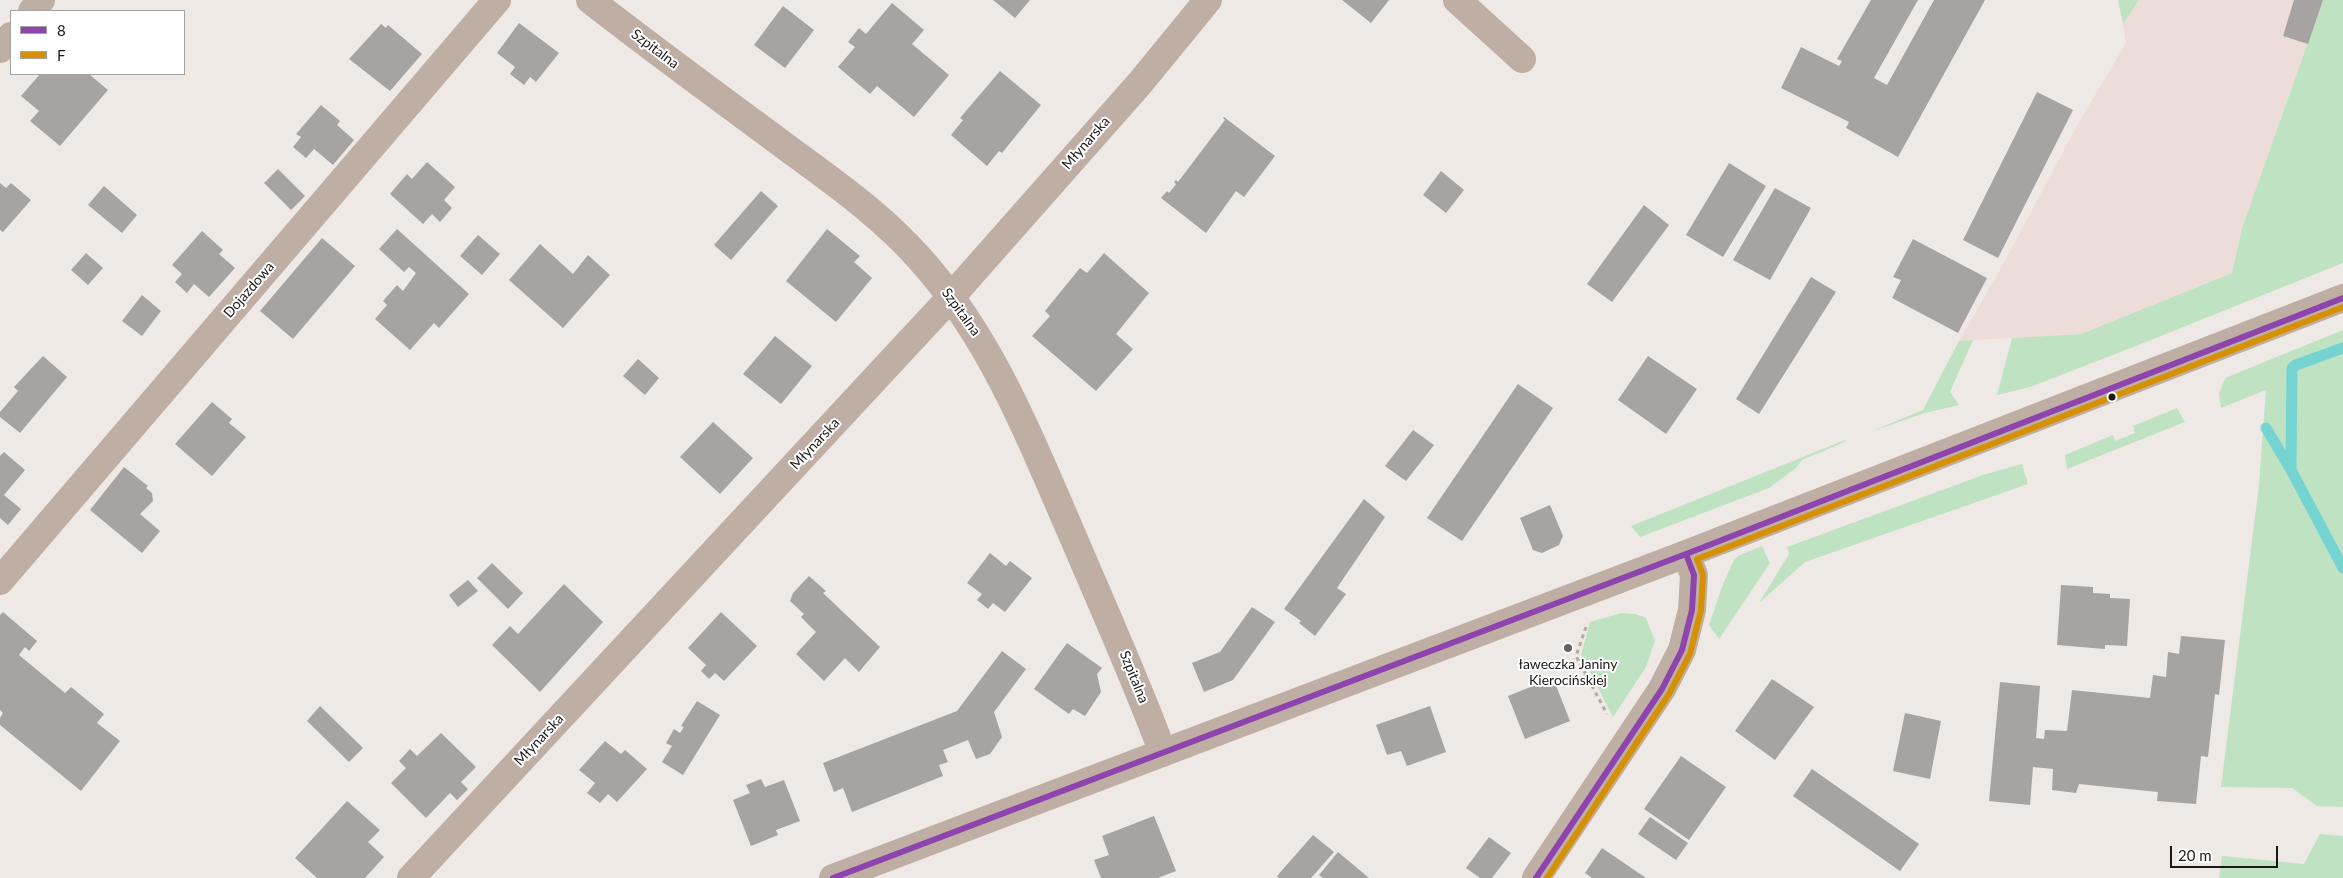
<!DOCTYPE html>
<meta charset="utf-8">
<style>
body{margin:0}
#map{position:relative;width:2343px;height:878px;overflow:hidden;background:#eee9e5;font-family:Lato,sans-serif}
canvas{display:block}
.legend{position:absolute;left:10px;top:10px;width:175px;height:65px;box-sizing:border-box;background:#fff;border:1px solid #a4a3a1;margin:0;padding:6px 9px;list-style:none;font-size:15px;color:#1b1815}
.legend li{display:flex;align-items:center;gap:10px;height:25px}
.legend b{width:25px;border:1px solid #a4a3a1}
.scale{position:absolute;left:2170px;top:846px;width:108px;height:22px;box-sizing:border-box;border:2px solid #1b1815;border-top:0;padding-left:6px;font-size:15px;line-height:18px;white-space:nowrap;color:#1b1815;-webkit-text-stroke:4px #fff;paint-order:stroke}
</style>
<div id="map">
<canvas width="2343" height="878"></canvas>
<ul class="legend">
<li><b style="height:6px;background:#8e44ad"></b>8</li>
<li><b style="height:6px;background:#d69103"></b>F</li>
</ul>
<div class="scale">20 m</div>
</div>
<script>
const context = document.querySelector('canvas').getContext('2d');
context.lineJoin = 'round';
function fillPath(path, color) {
  context.fillStyle = color;
  context.fill(path, 'evenodd');
}
function strokePath(path, color, width, dash) {
  context.strokeStyle = color;
  context.lineWidth = width;
  context.lineCap = dash ? 'butt' : 'round';
  context.setLineDash(dash || []);
  context.stroke(path);
}
function label(font, color, halo, rows, align = 'center') {
  context.font = font + ' Lato,sans-serif';
  context.lineWidth = 4;
  context.setLineDash([]);
  context.textBaseline = 'middle';
  context.strokeStyle = halo;
  context.fillStyle = color;
  for (const [text, x, y, turn = 0] of rows) {
    context.save();
    context.translate(x, y);
    context.rotate((+turn || 0) * Math.PI / 180);
    context.textAlign = isNaN(turn) ? turn : align;
    if (halo) context.strokeText(text, 0, 0);
    context.fillText(text, 0, 0);
    context.restore();
  }
}
fillPath(new Path2D(`
 M2137,0H2323L2242,228L2232,273L2081,334L1959,341L2000,270L2078,124L2126,43L2123,24Z`), '#edddd8');
fillPath(new Path2D(`
 M2118,0H2139L2123,24Z
 M2323,0H2343V263L2136,346L2030,387L1997,395L2012,338L2081,334L2232,273L2242,228Z
 M2343,330V807L2317,806L2292,788L2221,787L2259,485L2266,390L2221,408L2219,394L2225,378Z
 M1973,340L1950,392L1959,405L1925,413L1870,432L1923,410L1959,341Z
 M2177,408L2185,422L2067,469L2065,455L2113,435L2115,441L2135,433L2133,426Z
 M1845,440V442L1802,460L1796,468L1769,488L1640,537L1631,526Z
 M2022,464L2028,484L1805,562L1759,603L1789,554L1787,547L1983,475Z
 M1762,546L1770,563L1719,639L1709,625L1723,584L1734,560L1738,556Z
 M1621,613L1635,614L1646,618L1655,641L1646,667L1613,717L1581,655L1590,622Z
 M2320,834L2343,836V878H2219L2222,856L2304,864Z`), '#bfe2c3');
strokePath(new Path2D(`
 M2266,428L2291,470L2343,568
 M2291,468L2292,368L2296,365L2343,348`), '#75d3d2', 11);
fillPath(new Path2D(`
 M993,0H1030L1015,18Z
 M1342,0H1389L1371,23Z
 M1871,0H1918L1874,78L1887,85L1934,0H1985L1898,157L1846,128L1849,122L1781,88L1801,47L1839,66L1842,61L1837,59Z
 M2294,0H2323L2308,44L2283,36Z
 M892,3L924,30L912,44L949,75L914,117L877,86L870,94L838,67L855,47L848,42L859,28L866,34Z
 M783,6L814,30L785,68L754,45Z
 M519,23L559,53L536,82L530,77L524,85L510,74L515,67L497,53Z
 M381,24L386,28L388,25L422,54L390,91L349,59Z
 M1000,71L1041,105L1002,153L999,151L987,166L951,135L963,120L960,118Z
 M40,74H89L108,90L60,146L30,121L39,111L21,96Z
 M2037,92L2073,110L1998,258L1963,240Z
 M321,105L340,121L337,125L354,140L333,165L314,149L306,158L293,147L301,137L296,134Z
 M1224,117L1275,156L1244,197L1236,191L1206,233L1161,198L1167,191L1169,193L1176,184L1174,182L1176,180L1178,182L1225,120L1223,118Z
 M427,162L455,187L444,200L452,208L440,222L432,214L423,224L390,194L407,174L412,179Z
 M1729,163L1766,186L1723,257L1686,235Z
 M278,169L305,196L291,210L264,183Z
 M1441,171L1464,190L1446,213L1423,195Z
 M0,183L6,188L11,183L31,200L3,232L0,230Z
 M104,186L137,215L122,233L88,205Z
 M1775,188L1811,208L1770,280L1733,260Z
 M761,191L778,206L731,260L714,245Z
 M1644,205L1669,225L1612,302L1587,284Z
 M397,229L469,294L439,328L434,323L410,350L375,319L387,305L383,301L397,285L403,291L416,273L409,267L404,272L379,249Z
 M827,229L860,256L854,262L872,278L836,322L786,281Z
 M202,231L223,250L219,254L235,268L209,297L194,284L187,293L175,282L182,274L172,265Z
 M478,235L500,254L482,275L460,256Z
 M322,238L355,266L293,339L260,311Z
 M1913,239L1987,278L1958,333L1892,298L1901,280L1893,277Z
 M540,244L573,274L588,255L610,275L563,328L509,280Z
 M86,253L103,268L88,285L71,270Z
 M1104,253L1149,293L1116,334L1133,349L1096,391L1032,336L1050,316L1045,311L1080,268L1087,273Z
 M1811,277L1836,292L1759,414L1736,399Z
 M142,295L161,311L142,336L122,321Z
 M775,336L812,366L781,404L743,374Z
 M43,356L67,377L20,433L0,417V412L18,391L14,387Z
 M1648,356L1697,389L1666,434L1618,400Z
 M638,359L659,378L645,395L623,376Z
 M1518,384L1553,408L1462,541L1427,518Z
 M212,402L232,419L229,423L246,437L212,476L175,444Z
 M713,422L753,458L720,494L680,457Z
 M1413,430L1434,445L1406,481L1385,466Z
 M4,452L25,470L4,495L21,509L8,525L0,518V456Z
 M124,467L148,486L146,488L152,493L153,501L140,514L160,531L142,553L90,510Z
 M1364,499L1385,517L1337,588L1346,594L1315,636L1299,623L1301,621L1284,609Z
 M1550,505L1563,536L1559,545L1542,553L1533,550L1520,518Z
 M990,553L1006,566L1010,561L1032,578L1005,612L993,603L988,609L977,600L982,594L967,583Z
 M492,563L523,593L508,609L477,578Z
 M809,576L826,591L823,593L880,647L859,672L845,658L824,681L796,654L816,632L801,617L804,614L790,601L793,593Z
 M468,580L478,591L458,607L449,595Z
 M564,584L603,622L540,692L492,645L510,626L518,634Z
 M2061,585L2093,587V593L2110,594V598L2130,599L2127,646L2105,645V649L2057,645Z
 M1252,607L1275,622L1233,680L1204,692L1192,663L1220,652Z
 M3,612L37,641L29,651L25,647L19,655L65,693L71,687L104,714L97,723L120,741L81,791L0,725V718L3,713L0,710V615Z
 M721,612L757,646L724,681L715,673L709,679L701,671L706,665L688,648Z
 M2181,636L2225,640L2219,695L2215,694L2208,757L2201,756L2196,804L2157,801L2158,792L2079,784L2076,793L2052,790L2053,769L2033,767L2030,805L1989,801L2000,682L2040,686L2036,738L2044,739L2045,730L2067,731L2072,690L2150,698L2153,675L2166,677L2168,652L2179,654Z
 M1067,643L1102,668L1097,674L1101,692L1085,716L1073,709L1069,714L1034,689Z
 M1002,651L1026,669L994,712L1002,737L990,754L976,759L968,740L943,750L948,762L939,765L943,776L852,812L843,788L834,792L823,763L957,711Z
 M1553,678L1570,721L1525,739L1508,696Z
 M1772,679L1814,707L1775,760L1735,731Z
 M697,701L720,715L683,775L662,762L672,746L666,743L674,729L680,733L684,727L681,726Z
 M320,706L363,748L349,762L307,721Z
 M1430,706L1446,752L1407,766L1401,751L1387,755L1376,725Z
 M1905,713L1941,721L1930,779L1893,771Z
 M441,733L476,767L461,782L468,789L457,800L450,793L426,818L391,783L406,768L399,761L410,749L417,756Z
 M605,741L621,754L625,750L647,769L617,802L608,794L600,803L587,793L595,783L579,770Z
 M1681,756L1726,787L1689,840L1644,809Z
 M1812,769L1919,844L1900,871L1793,796Z
 M761,779L765,787L784,780L800,821L776,830L778,835L751,846L733,800L750,793L746,785Z
 M347,801L380,830L368,842L384,857L365,878H317L295,858Z
 M1154,816L1176,871L1158,878H1101L1094,860L1109,855L1102,836Z
 M1650,817L1688,843L1676,860L1638,834Z
 M1313,835L1334,852L1311,878H1279L1277,876Z
 M1489,837L1511,853L1492,878H1480L1466,868Z
 M1602,848L1646,878H1592L1585,873Z
 M1338,852L1369,878H1323L1319,875Z`), '#a6a3a0');
strokePath(new Path2D(`
 M1586,627L1576,656L1607,714`), '#b3aaa4', 3, [4, 4]);
strokePath(new Path2D(`
 M590,0C654,50 720,98 786,147C827,177 871,208 907,245C987,327 1026,429 1071,532C1102,605 1135,678 1163,753
 M1457,0L1522,59
 M32,11L41,0
 M0,49L11,36
 M0,581L497,0
 M411,878L951,297L1140,83L1208,0
 M1536,878L1662,689L1682,650L1692,610L1694,575L1686,554`), '#beaea3', 28);
strokePath(new Path2D(`
 M833,878L1686,554L2343,298`), '#beaea3', 28);
strokePath(new Path2D(`
 M833,878L1686,554L2343,298
 M1536,878L1662,689L1682,650L1692,610L1694,575L1686,554`), '#8e44ad', 6);
strokePath(new Path2D(`
 M1547,878L1669,694L1690,654L1701,610L1703,575L1697,559L2343,307`), '#d69103', 6);
for (const [x, y, r, color] of [
 [2112,397,4.5,"#1b1815"],
 [1568,648,5,"#65615e"]
]) {
  const dot = new Path2D();
  dot.arc(x, y, r, 0, 2 * Math.PI);
  context.fillStyle = color;
  context.fill(dot);
  strokePath(dot, '#fff', 2);
}
label('14px', '#1b1815', '#fff', [
 ["Szpitalna",655,49,37],
 ["Młynarska",1086,143,-49],
 ["Dojazdowa",249,290,-49],
 ["Szpitalna",961,312,54],
 ["Młynarska",815,444,-47],
 ["Szpitalna",1134,677,68],
 ["Młynarska",539,740,-47]
]);
label('14px', '#1b1815', '#fff', [
 ["ławeczka Janiny",1568,664],
 ["Kierocińskiej",1568,680]
]);
</script>
